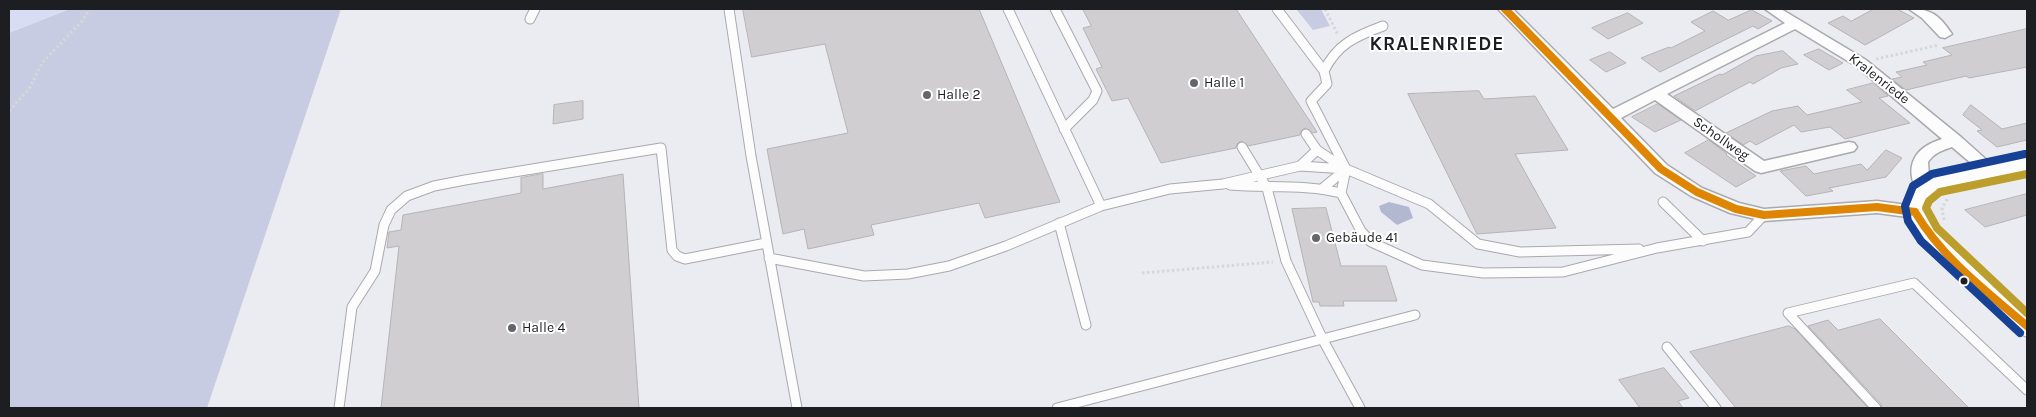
<!DOCTYPE html>
<meta charset="utf-8">
<style>
body{margin:0}
#map{position:relative;width:2036px;height:417px;overflow:hidden;background:#ebecf2;font-family:Karla,sans-serif}
canvas{display:block}
.frame{position:absolute;inset:0;border:10px solid #1d1e22;pointer-events:none}
</style>
<div id="map">
<canvas width="2036" height="417"></canvas>
<div class="frame"></div>
</div>
<script>
const context = document.querySelector('canvas').getContext('2d');
context.lineJoin = 'round';
function fillPath(path, color) {
  context.fillStyle = color;
  context.fill(path, 'evenodd');
}
function strokePath(path, color, width, dash) {
  context.strokeStyle = color;
  context.lineWidth = width;
  context.lineCap = dash ? 'butt' : 'round';
  context.setLineDash(dash || []);
  context.stroke(path);
}
function label(font, color, halo, rows, align = 'center') {
  context.font = font + ' Karla,sans-serif';
  context.lineWidth = 4;
  context.setLineDash([]);
  context.textBaseline = 'middle';
  context.strokeStyle = halo;
  context.fillStyle = color;
  for (const [text, x, y, turn = 0] of rows) {
    context.save();
    context.translate(x, y);
    context.rotate((+turn || 0) * Math.PI / 180);
    context.textAlign = isNaN(turn) ? turn : align;
    if (halo) context.strokeText(text, 0, 0);
    context.fillText(text, 0, 0);
    context.restore();
  }
}
fillPath(new Path2D(`
 M9,9H70L9,33Z`), '#d9ddf3');
fillPath(new Path2D(`
 M70,9H341L207,408H9V33Z
 M1296,9H1321L1330,26L1313,30Z`), '#c8cce2');
fillPath(new Path2D(`
 M1389,202L1409,207L1413,218L1397,225L1381,212L1379,206Z`), '#b3b8d1');
const building = new Path2D(`
 M743,9H979L1060,202L985,218L979,203L871,225L874,235L808,249L804,229L783,234L767,149L848,133L825,44L752,57Z
 M1083,9H1236L1317,132L1313,133L1305,128L1301,131L1300,135L1248,146L1241,141L1237,144L1236,148L1161,163L1128,98L1112,101L1096,69L1102,67L1083,28L1091,26Z
 M1874,9H1897L1914,18L1865,45L1828,23L1843,16L1851,21Z
 M1752,10L1772,21L1758,29L1753,26L1660,72L1641,58L1669,47L1671,48L1705,31L1691,22L1713,11L1728,20Z
 M1628,13L1643,23L1608,39L1592,28Z
 M2027,29V67L1969,78L1966,76L1906,90L1892,79L1902,77L1896,72L1927,65L1923,62L1952,55L1943,48Z
 M1819,49L1843,63L1829,70L1804,55Z
 M1783,51L1798,64L1781,68L1753,84L1750,82L1695,111L1674,96L1720,74L1722,75L1756,56Z
 M1610,52L1626,63L1606,72L1590,60Z
 M1874,83L1888,96L1879,98L1910,123L1845,139L1830,127L1801,132L1794,125L1756,145L1750,141L1743,145L1726,133L1772,111L1798,106L1807,115L1862,102L1847,90Z
 M1479,91L1484,99L1535,96L1568,150L1515,154L1556,228L1477,234L1408,94Z
 M583,101V119L553,124L554,105Z
 M1658,104L1681,120L1655,132L1632,117Z
 M1971,105L2002,129L2027,123V140L1997,147L1977,131L1982,130L1963,115Z
 M1709,140L1727,154L1726,155L1756,176L1736,187L1685,153Z
 M1886,150L1902,158L1886,177L1829,188L1833,191L1806,196L1780,171L1806,166L1814,174L1861,164L1867,170Z
 M543,174V189L623,174L639,408H381L399,246L387,248L389,232L401,230L403,215L521,193V178Z
 M2027,194V215L1985,227L1965,210Z
 M1326,208L1341,266H1386L1397,301H1343L1344,306H1320L1319,302H1313L1292,209Z
 M1880,319L1969,408H1882L1881,404L1808,326L1828,320L1838,330Z
 M1789,326L1795,329L1868,408H1736L1690,352Z
 M1664,368L1689,398L1678,401L1683,408H1640L1619,380Z`);
fillPath(building, '#d0ced0');
strokePath(building, '#b5b3b4', 1);
const service = new Path2D(`
 M729,9L751,156L797,408
 M1008,9L1101,206
 M1055,9L1097,91L1093,100L1064,129
 M1277,9L1324,71L1327,84L1311,101L1346,169L1341,193
 M530,19L535,9
 M1324,71C1337,44 1356,36 1383,26
 M1306,134L1317,150L1346,169L1429,204L1478,244L1520,252L1639,249
 M1242,147L1267,188L1286,261L1323,340L1360,408
 M1300,166L1317,150
 M1230,185C1266,188 1307,184 1341,193L1361,231L1371,242L1422,265L1483,273L1563,272L1657,248L1748,232L1764,215
 M1323,188L1346,169
 M1663,202L1703,241
 M1059,223L1086,325
 M769,258L864,276L908,274L949,266L1006,246L1101,206L1170,189L1223,184L1300,166L1346,169
 M1788,313L1914,283L2027,390
 M1788,313L1876,408
 M1667,347L1716,408
 M339,408L352,307L375,271L384,225L391,210L407,196L434,186L465,180L661,148L672,250L677,256L685,259L766,243
 M1057,408L1415,315`);
const minor = new Path2D(`
 M1498,9H1513L1613,109L1785,23L1765,9H1781L1866,60L1961,137L1999,171L1997,175H1985L1952,147C1943,150 1934,153 1928,162L1929,178L1932,189L1930,193H1918C1903,166 1915,147 1942,139L1856,66L1795,29L1667,94L1764,161L1849,142L1854,143L1857,147L1854,151L1761,173L1755,171L1655,100L1621,118L1667,165L1702,188L1739,203L1764,209L1877,201L1915,206L1921,208L1923,212L1921,216L1915,218L1877,213L1764,221L1730,213L1691,196L1655,173Z
 M1909,9C1931,8 1940,16 1952,34L1945,38L1940,37L1922,18Z`);
const secondary = new Path2D(`
 M2027,156V172C2008,176 1931,186 1927,204C1926,214 1933,221 1938,228L2027,310V337L2018,333L1920,242L1905,217L1903,206L1912,187L1928,177Z`);
strokePath(service, '#a9a9ae', 11);
strokePath(minor, '#a9a9ae', 3);
strokePath(secondary, '#a9a9ae', 2);
strokePath(new Path2D(`
 M1325,9L1338,35
 M1876,59L1939,45
 M9,111L29,89L42,63L82,21L90,9
 M1944,220L1942,208L1948,198
 M1142,273L1273,262`), '#d6d7d8', 3, [2.5, 2.5]);
strokePath(service, '#fcfcfd', 9);
fillPath(minor, '#fcfcfd');
fillPath(secondary, '#fcfcfd');
strokePath(new Path2D(`
 M1505,9L1661,169L1697,192L1736,209L1764,215L1877,207L1915,212
 M1915,212C1943,259 1986,291 2027,326`), '#de8603', 8);
strokePath(new Path2D(`
 M2020,333L1921,241L1908,221L1905,206L1913,186L1932,174L2025,154`), '#164194', 8);
strokePath(new Path2D(`
 M2027,174L1940,192L1929,201L1926,208L1937,228L2027,313`), '#bb9e2c', 8);
for (const [x, y, r, color] of [
 [1194,83,5,"#65666b"],
 [927,95,5,"#65666b"],
 [1316,238,5,"#65666b"],
 [1964,281,4.5,"#1d1e22"],
 [512,328,5,"#65666b"]
]) {
  const dot = new Path2D();
  dot.arc(x, y, r, 0, 2 * Math.PI);
  context.fillStyle = color;
  context.fill(dot);
  strokePath(dot, '#fff', 2);
}
label('14px', '#1d1e22', '#fff', [
 ["Kralenriede",1879,79,38],
 ["Schollweg",1721,139,35]
]);
label('14px', '#1d1e22', '#fff', [
 ["Halle 1",1204,83],
 ["Halle 2",937,95],
 ["Gebäude 41",1326,238],
 ["Halle 4",522,328]
], 'left');
context.letterSpacing = '1px';
label('bold 19px', '#1d1e22', '#fff', [
 ["KRALENRIEDE",1437,45]
]);
context.letterSpacing = '0px';
</script>
